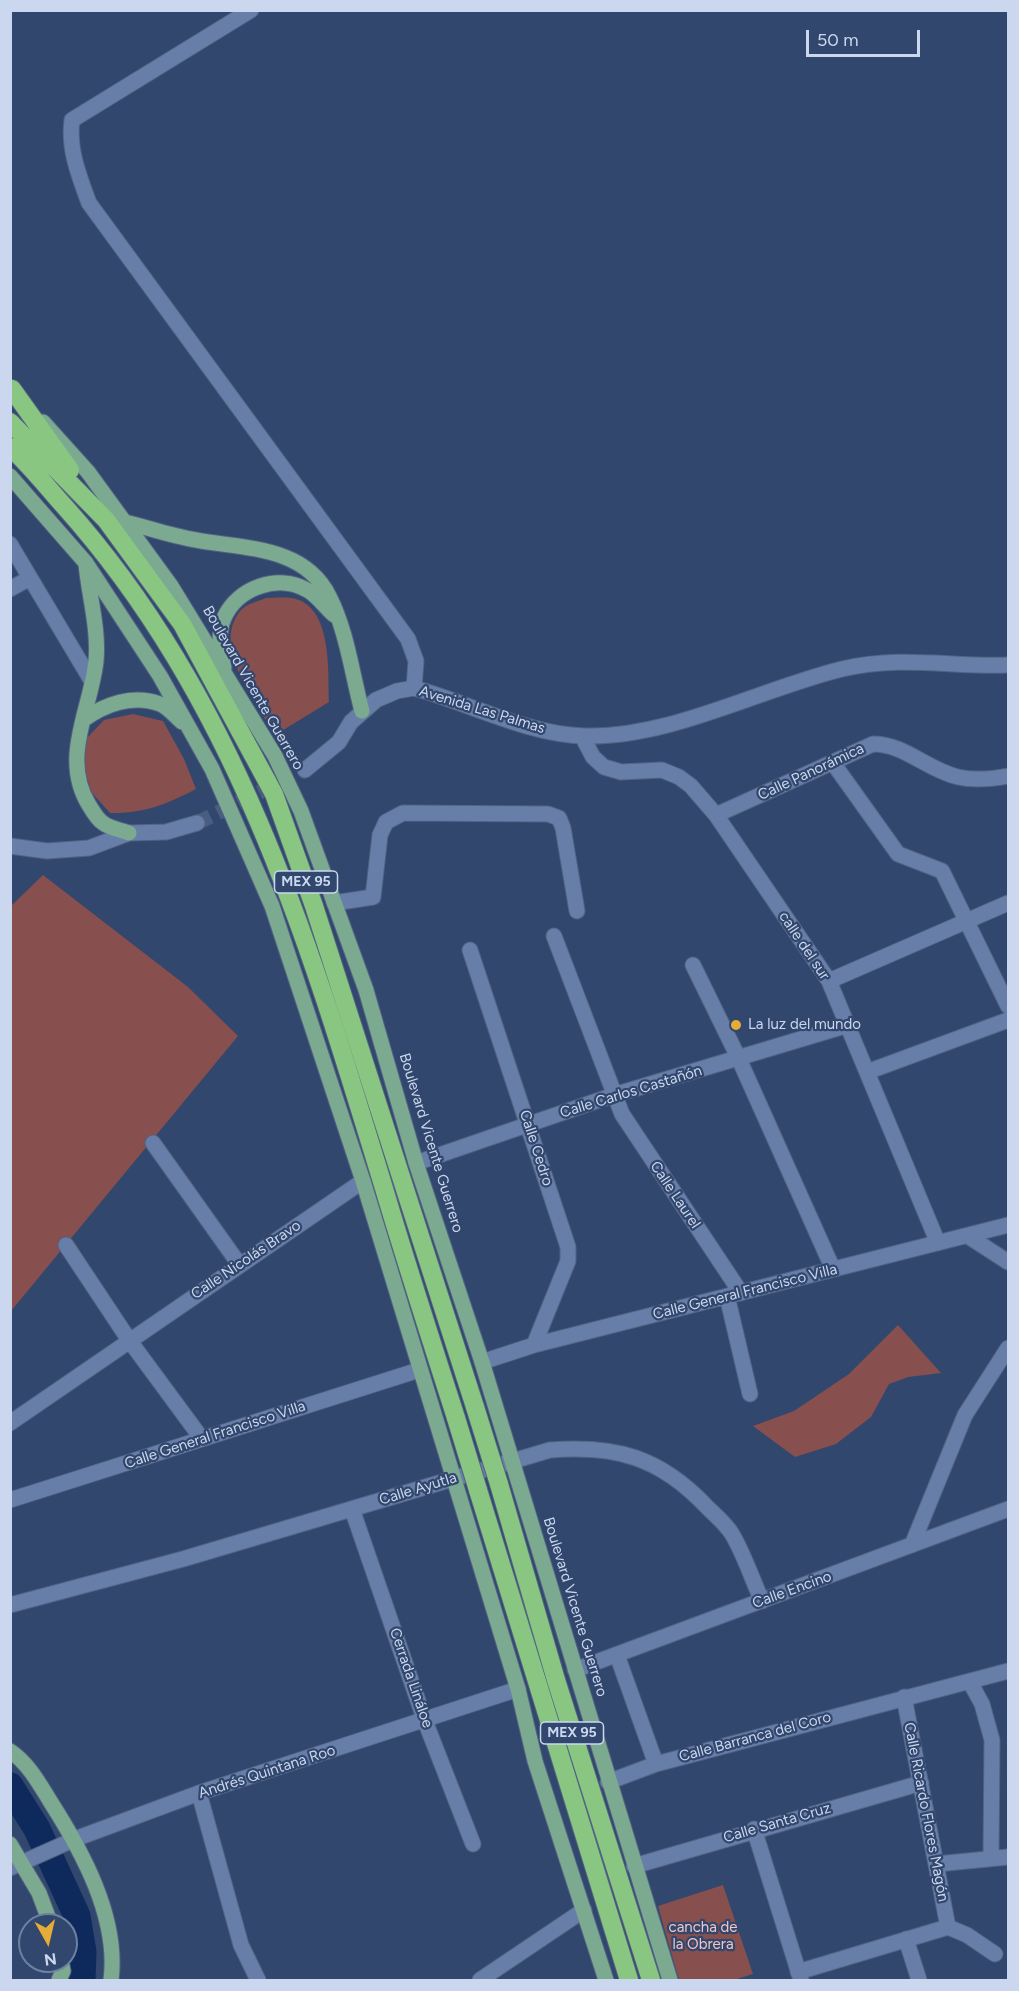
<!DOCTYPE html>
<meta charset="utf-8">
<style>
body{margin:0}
#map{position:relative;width:1019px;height:1991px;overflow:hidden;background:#32476d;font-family:Figtree,sans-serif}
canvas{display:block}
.frame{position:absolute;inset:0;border:12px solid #cad7ee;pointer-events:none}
.north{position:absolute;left:18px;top:1913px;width:60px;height:60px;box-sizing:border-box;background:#32476d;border:2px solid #6f81a1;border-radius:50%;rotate:172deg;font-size:16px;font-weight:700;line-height:24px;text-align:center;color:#cad7ee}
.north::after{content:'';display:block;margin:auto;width:21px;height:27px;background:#e5ad36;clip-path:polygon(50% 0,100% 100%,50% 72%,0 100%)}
.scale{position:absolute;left:806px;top:30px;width:114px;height:27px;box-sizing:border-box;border:3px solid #cad7ee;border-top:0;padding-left:8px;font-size:18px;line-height:21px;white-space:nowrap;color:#cad7ee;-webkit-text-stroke:4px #32476d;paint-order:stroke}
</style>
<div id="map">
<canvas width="1019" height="1991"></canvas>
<div class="frame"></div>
<div class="north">N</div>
<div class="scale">50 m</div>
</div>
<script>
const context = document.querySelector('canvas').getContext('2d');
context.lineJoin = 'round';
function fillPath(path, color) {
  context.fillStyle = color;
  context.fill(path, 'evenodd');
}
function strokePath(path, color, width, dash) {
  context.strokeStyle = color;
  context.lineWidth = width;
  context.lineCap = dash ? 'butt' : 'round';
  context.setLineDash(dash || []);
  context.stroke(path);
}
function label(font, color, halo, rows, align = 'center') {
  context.font = font + ' Figtree,sans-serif';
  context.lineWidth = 4.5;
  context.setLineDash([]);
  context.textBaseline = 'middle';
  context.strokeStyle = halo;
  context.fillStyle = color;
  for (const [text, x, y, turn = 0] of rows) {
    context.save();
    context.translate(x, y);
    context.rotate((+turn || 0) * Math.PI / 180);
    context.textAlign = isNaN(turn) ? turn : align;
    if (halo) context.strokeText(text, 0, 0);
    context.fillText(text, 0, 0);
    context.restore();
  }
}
fillPath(new Path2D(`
 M266,598C275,598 290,596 299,600C332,613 328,673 329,702L275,735C256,701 210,646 241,610C246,604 259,601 266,598Z
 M133,714L163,721L184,759L196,789C167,804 143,814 110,813L92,793L83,767L87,738L104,720Z
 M43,875L188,987L238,1036L11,1311V906Z
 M898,1325L941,1373L908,1377L889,1384L871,1417L836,1444L795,1457L753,1426L794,1411L849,1374Z
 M723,1885L753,1974L734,1980H679L658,1906Z`), '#874f4e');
strokePath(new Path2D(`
 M10,1786L37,1829L77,1916L83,1952L82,1980`), '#0e295c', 27);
strokePath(new Path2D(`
 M197,823L305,770`), '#495d80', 15, [15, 8]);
const minor = new Path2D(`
 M251,10L72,120C68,149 79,176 89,203L408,639L416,661L414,688
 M10,544L91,680
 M10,589L30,578
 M582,736L593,757L604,767L621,772L662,770L679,777L691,786L716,815L829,981L938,1243
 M833,763L898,854L942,871L1008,1006
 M305,770L339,742L351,722L376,700L397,691L414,688C469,703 526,734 584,736C668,739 760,689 842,669C901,655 950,667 1008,665
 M716,815L873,744C905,744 927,770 958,777C975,781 992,779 1008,776
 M10,846L47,851L89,848L129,833L166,832L197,823
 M334,903L373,897L380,835L386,822L403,813L548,814L559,818L563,828L577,911
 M554,936L622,1114L741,1293
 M470,950L568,1247V1261L534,1345
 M693,965L739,1059L833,1269
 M829,981L1008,903
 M867,1072L1008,1020
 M153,1143L239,1264
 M416,1163L614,1095L848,1025
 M968,1236L1008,1262
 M66,1245L129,1340L202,1439
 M727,1296L750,1394
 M482,1362L534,1345L1008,1225
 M10,1423L363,1181
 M10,1500L419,1370
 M352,1509L425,1721L473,1844
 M912,1545L965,1415L1008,1348
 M10,1605L183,1559L550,1450C616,1445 660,1457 707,1507C715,1515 726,1524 732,1534C744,1554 752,1579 762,1601
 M617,1655L656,1764
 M575,1670L1008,1509
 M970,1682L982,1704L992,1740L991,1858
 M904,1697L948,1927
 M608,1782L656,1764L1008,1671
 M199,1793L241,1945L258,1980
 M754,1829L801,1980
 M937,1864L1008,1857
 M634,1866L921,1783
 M10,1868L75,1839L199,1793L518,1689
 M948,1927L967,1935L995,1954
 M906,1939L919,1980
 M798,1972L948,1927
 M480,1980L584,1910`);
const major = new Path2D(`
 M43,422L88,472L171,586L275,756L301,811L366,990L416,1163L482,1362L670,1980
 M10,476L86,563L160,676L212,769L272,906L363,1181L518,1689L535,1761L606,1980
 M125,522C149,528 172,536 196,540C245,549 304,546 329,596C347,631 352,674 362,711
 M86,564C89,596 99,629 96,661C91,709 60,758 89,805C92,810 97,819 103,823C109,828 121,830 129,833
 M224,668C221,651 217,634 224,618C237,588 278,573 307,590C317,595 325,607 334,615
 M83,720C105,704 133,694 160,704C168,707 176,717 182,722
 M10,1751C28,1763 39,1783 50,1801C82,1851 119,1918 111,1980
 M10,1844L39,1893L51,1925
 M59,1980L63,1971L61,1961`);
const highway = new Path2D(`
 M12,389L70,470
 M10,422L106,520L182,624L274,794L314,906L475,1407
 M10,447C30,465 47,487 65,507C238,701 309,942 383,1185C406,1263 431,1340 456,1418
 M499,1484L556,1680L651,1980
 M478,1490L629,1980`);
strokePath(minor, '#526383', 17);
strokePath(major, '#526383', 17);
strokePath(highway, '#526383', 20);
strokePath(minor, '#677fa8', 15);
strokePath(major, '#7baa91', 15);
strokePath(highway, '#89c681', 18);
const highwayBridge = new Path2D(`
 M475,1407L499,1484
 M456,1418L478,1490`);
strokePath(highwayBridge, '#526383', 20, []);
strokePath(highwayBridge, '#89c681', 18);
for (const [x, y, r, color] of [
 [736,1025,6,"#e5ad36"]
]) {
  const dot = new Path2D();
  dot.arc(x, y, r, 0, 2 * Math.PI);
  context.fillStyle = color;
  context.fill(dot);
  strokePath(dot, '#32476d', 2);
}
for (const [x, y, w] of [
 [306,882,63],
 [572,1733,63]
]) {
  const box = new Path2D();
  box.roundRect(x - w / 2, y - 11, w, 22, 4.5);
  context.fillStyle = '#32476d';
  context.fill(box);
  strokePath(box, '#cad7ee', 1.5);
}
label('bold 14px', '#cad7ee', null, [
 ["MEX 95",306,882],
 ["MEX 95",572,1733]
]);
label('15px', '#cad7ee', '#32476d', [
 ["Boulevard Vicente Guerrero",253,688,60],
 ["Avenida Las Palmas",482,710,17],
 ["Calle Panorámica",811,772,-25],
 ["calle del sur",804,946,56],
 ["Calle Carlos Castañón",631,1092,-17],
 ["Boulevard Vicente Guerrero",431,1143,73],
 ["Calle Cedro",536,1148,72],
 ["Calle Laurel",675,1195,56],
 ["Calle Nicolás Bravo",246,1260,-34],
 ["Calle General Francisco Villa",745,1292,-14],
 ["Calle General Francisco Villa",215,1435,-18],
 ["Calle Ayutla",418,1489,-17],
 ["Calle Encino",792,1590,-20],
 ["Boulevard Vicente Guerrero",575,1607,73],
 ["Cerrada Lináloe",411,1678,71],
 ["Calle Barranca del Coro",755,1737,-15],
 ["Andrés Quintana Roo",267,1772,-18],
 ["Calle Ricardo Flores Magón",926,1812,79],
 ["Calle Santa Cruz",777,1823,-16]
]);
label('15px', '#cad7ee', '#32476d', [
 ["La luz del mundo",748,1025]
], 'left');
label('15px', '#f1c5c3', '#32476d', [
 ["cancha de",703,1928],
 ["la Obrera",703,1945]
]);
</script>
